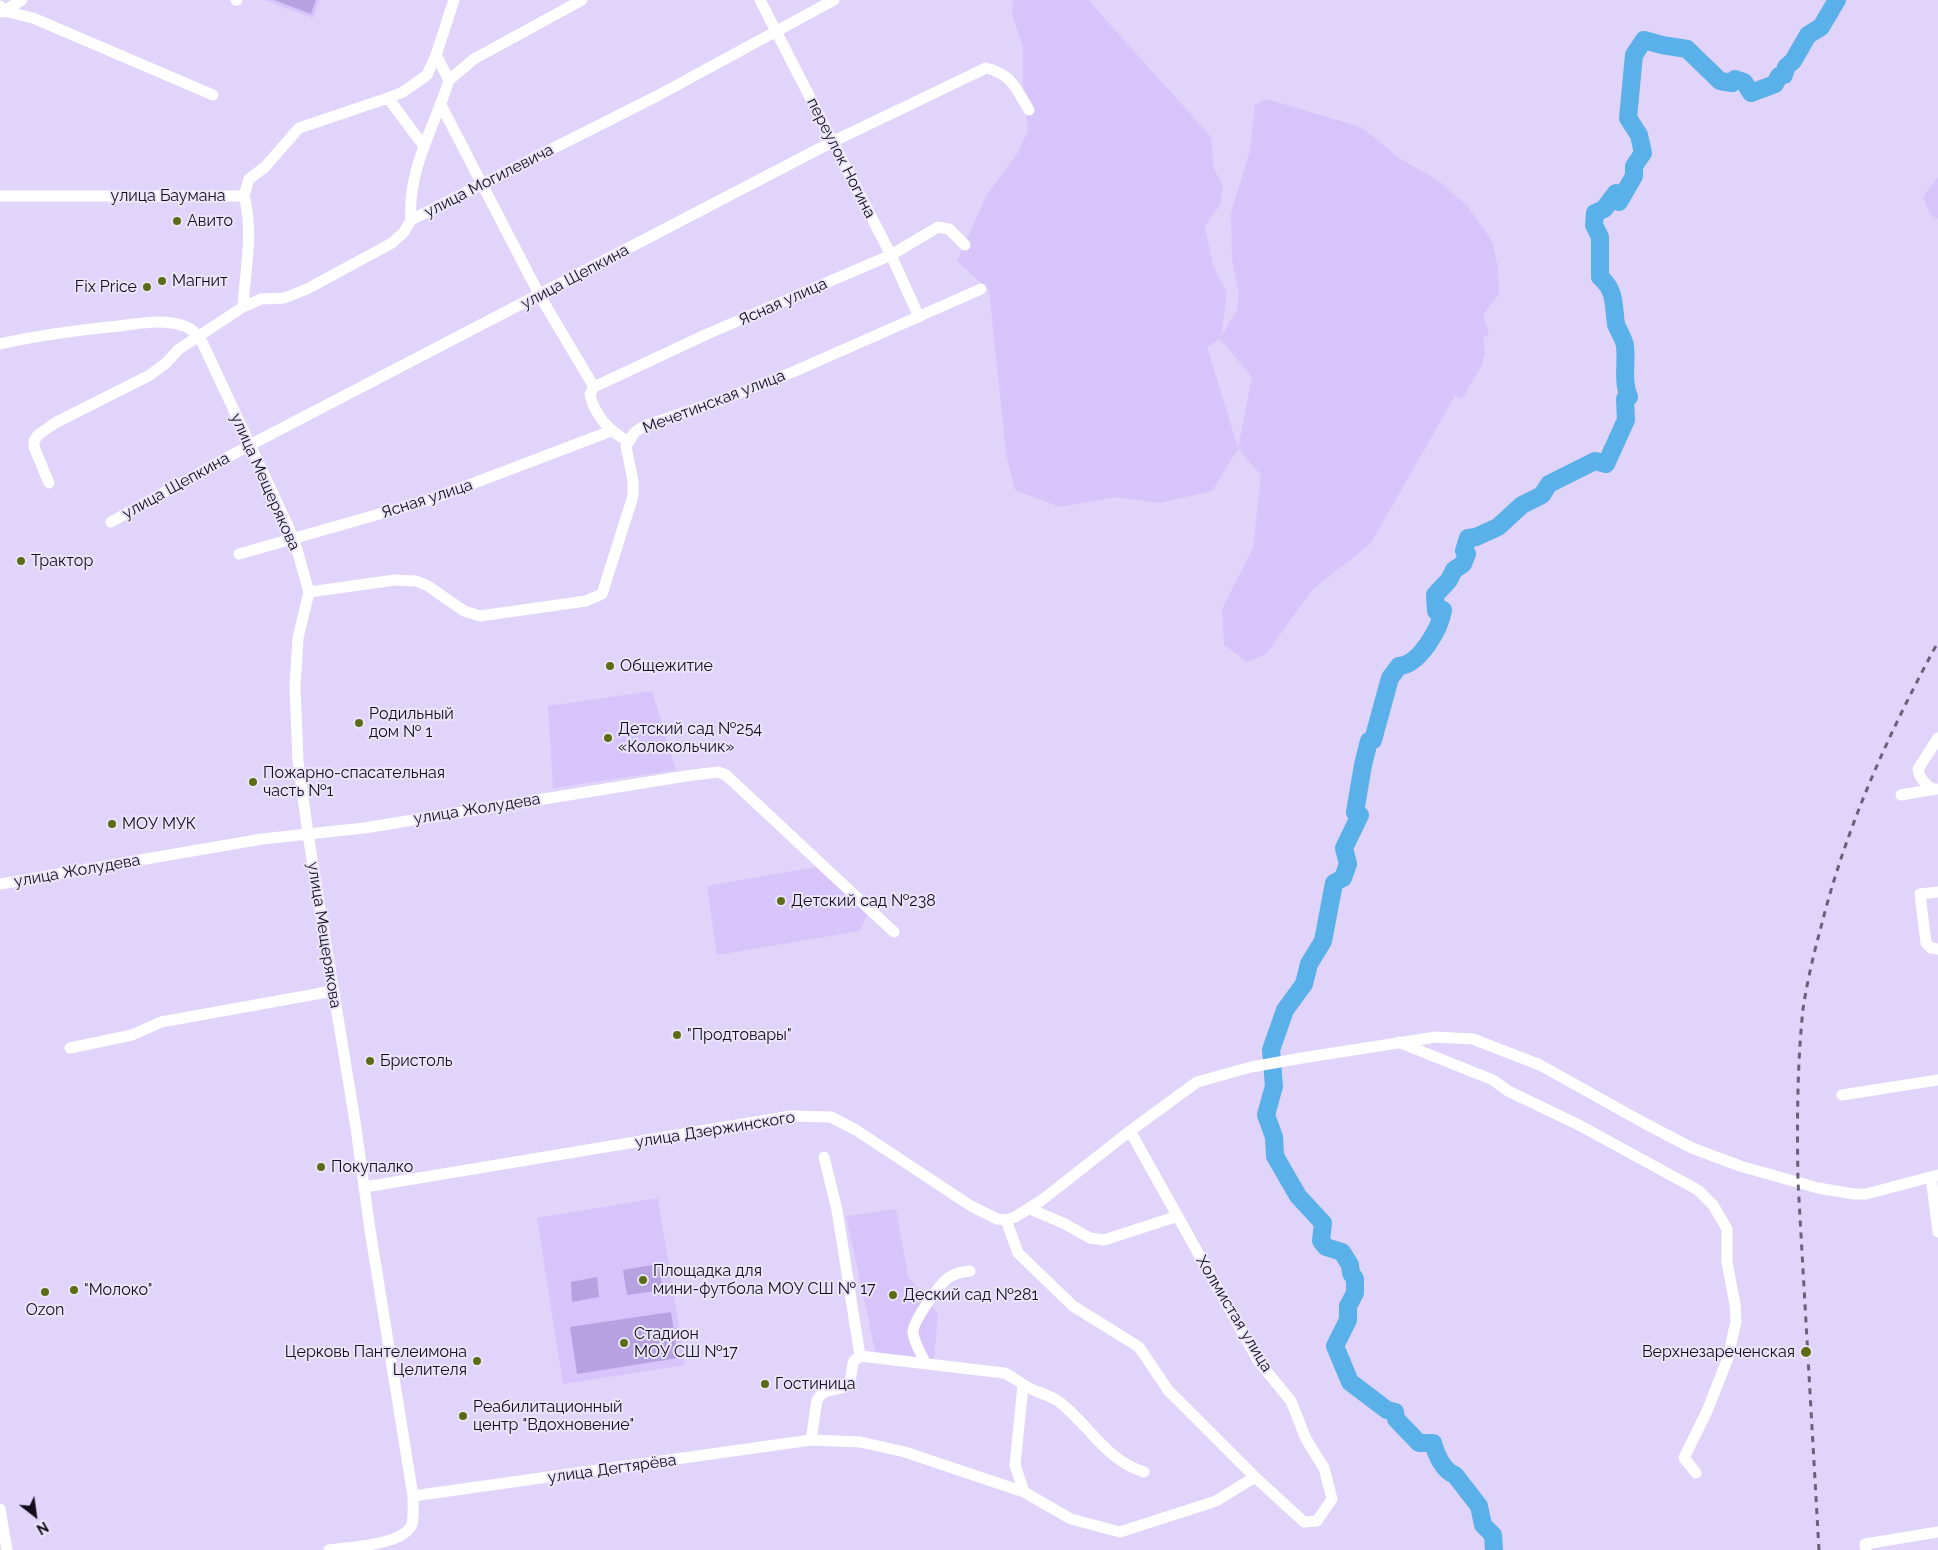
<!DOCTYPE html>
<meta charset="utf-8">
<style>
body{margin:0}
#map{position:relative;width:1938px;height:1550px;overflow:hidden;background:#e0d4fb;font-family:Raleway,sans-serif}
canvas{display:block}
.north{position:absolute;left:10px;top:1490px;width:50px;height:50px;-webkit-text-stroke:4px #ebe5f9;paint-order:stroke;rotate:150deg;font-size:14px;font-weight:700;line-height:20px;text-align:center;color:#130d1e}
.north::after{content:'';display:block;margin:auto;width:18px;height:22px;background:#130d1e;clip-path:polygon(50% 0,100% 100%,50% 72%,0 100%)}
</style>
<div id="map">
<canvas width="1938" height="1550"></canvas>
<div class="north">N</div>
</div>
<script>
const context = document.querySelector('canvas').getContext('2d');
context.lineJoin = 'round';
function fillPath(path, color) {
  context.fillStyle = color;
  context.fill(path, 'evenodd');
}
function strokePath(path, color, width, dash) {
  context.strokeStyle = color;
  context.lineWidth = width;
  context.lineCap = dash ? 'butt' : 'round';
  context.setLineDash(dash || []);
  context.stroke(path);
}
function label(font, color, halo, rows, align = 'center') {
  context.font = font + ' Raleway,sans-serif';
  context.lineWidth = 4;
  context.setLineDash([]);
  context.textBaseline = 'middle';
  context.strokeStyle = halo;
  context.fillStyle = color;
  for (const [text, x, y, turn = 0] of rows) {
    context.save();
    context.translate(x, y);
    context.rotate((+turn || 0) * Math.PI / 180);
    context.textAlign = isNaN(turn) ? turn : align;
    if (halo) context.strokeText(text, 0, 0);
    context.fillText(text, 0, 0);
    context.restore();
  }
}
fillPath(new Path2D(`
 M264,0H320L313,18Z
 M1013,0H1088L1211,137L1214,169L1223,186L1220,205L1205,226L1213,266L1227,292L1221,337L1237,310L1239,295L1232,259L1231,213L1250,151L1255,105L1266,99L1361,127L1399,158L1439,181L1468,207L1492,241L1498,268L1499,294L1483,315L1489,335L1483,337L1485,351L1482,365L1462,399L1455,396L1371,543L1312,590L1266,654L1247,662L1224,645L1222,609L1253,548L1261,475L1238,449L1212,491L1160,503L1115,497L1060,507L1015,490L1006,453L989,290L957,261L986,196L1017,154L1028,131L1023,86V48L1012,13ZM1220,339L1252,377L1238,448L1207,347Z
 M1938,177V219L1930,215L1923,197Z
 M652,691L676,770L553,788L548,706Z
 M816,867L867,915L860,931L717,955L707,886Z
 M658,1198L685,1365L563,1384L537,1218Z
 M896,1209L908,1276L938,1314L934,1359H877L846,1216Z`), '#d6c4fb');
fillPath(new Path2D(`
 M274,0H316L311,14Z
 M658,1264L663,1290L627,1295L623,1270Z
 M597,1277L599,1297L572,1302L571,1282Z
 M671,1312L678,1358L577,1374L570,1327Z`), '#b6a1e1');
strokePath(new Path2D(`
 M1494,1550L1493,1535L1483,1525L1479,1506L1455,1475C1443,1471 1436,1454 1433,1443H1419L1396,1419L1395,1412L1387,1410L1350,1382L1335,1346L1348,1320V1306L1355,1293V1279L1351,1273L1350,1265L1342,1252L1326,1247L1321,1241L1323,1223L1298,1196L1275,1156L1274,1137L1266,1115L1274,1086L1271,1050L1285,1010L1304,984L1309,964L1323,941L1334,883L1343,878L1348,864L1344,848L1360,815L1355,812L1363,765L1369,741L1373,740L1390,678L1399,666C1419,665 1440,629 1443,610L1436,611L1435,595L1449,580L1454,570L1463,564L1467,554L1464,551L1468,538L1476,537L1498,527L1522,505L1542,495L1549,484L1595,461L1606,464L1626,420L1625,399L1629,397C1622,381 1627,363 1625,346C1624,338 1618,331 1616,324C1613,304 1616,291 1600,277V237L1594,225L1595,213L1604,209L1616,193L1619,202L1634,176V166L1643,153L1639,135L1628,118L1634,55L1644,40L1662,45L1687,49L1720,81L1732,83L1735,79L1744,82L1751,93L1775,84L1779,76L1784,75L1786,67L1793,61L1808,35L1821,27L1837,0`), '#5ab0e8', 18);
strokePath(new Path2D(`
 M236,0H237
 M760,0L891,255L919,317
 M0,6L4,11L33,18L213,95
 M2,12L22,0
 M449,80L474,59L582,0
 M388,98L403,92L427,75L436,55
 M441,105L540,296L594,387
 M0,196H244L249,179L265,167L299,128L388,98L423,145
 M411,220C407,170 435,126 449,80L436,55L454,0
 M243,307C245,270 254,232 244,196
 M0,344C39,335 79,330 119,326C139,323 164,319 184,326C194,329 198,336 203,344L294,539L309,592L298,638L295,687L298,761L308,834L356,1128L370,1230L413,1496C413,1505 414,1516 412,1524C405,1545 348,1547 329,1550
 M594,387L705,335L891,255L938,227L949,229L965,245
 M594,387L590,394C594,415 610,432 628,441
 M49,483L34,447V441L38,435L55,423L150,375L166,363L179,349L243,307L261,299L284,298L307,289L392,243L404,232L411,220L657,96L834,0
 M111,522L250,445L832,142L986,68C1012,74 1016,89 1029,110
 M239,554L432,499L611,431
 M309,592L395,580L416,581L428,586L464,611L480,616L586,601L602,594L633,496V481L626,446L635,432L644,426L716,402L793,372L981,289
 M1932,789C1925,784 1919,778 1918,769L1938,738
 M1901,795L1936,789
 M0,884L262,839L364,828L686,776L718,772L726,775L894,932
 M1938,892L1920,894L1926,943L1931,948L1938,949
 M1398,1042L1493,1080L1508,1091L1579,1125L1698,1190L1713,1205L1727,1229V1262L1735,1304L1736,1321L1728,1358L1707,1411L1684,1458L1696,1473
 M70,1048L132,1035L161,1022L333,991
 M1842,1095L1938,1080
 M824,1157L837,1210L860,1356L1004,1373C1012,1376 1017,1381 1024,1385C1034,1392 1048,1394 1058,1401C1089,1424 1105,1460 1144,1472
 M1931,1177L1938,1232
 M365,1187L791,1116L831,1117L856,1130L971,1206L997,1219L1006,1220L1015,1217L1042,1200L1130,1131L1197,1082L1251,1067L1308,1057L1436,1037L1473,1039L1540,1065L1646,1124L1692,1148L1740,1166L1818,1188L1854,1194H1866L1938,1175
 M1030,1209L1063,1223L1090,1238L1104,1240L1178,1216
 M1006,1220L1018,1253L1073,1306L1139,1347L1168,1390L1255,1477L1304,1522L1317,1521L1332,1499L1324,1468L1306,1439L1291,1401L1259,1362L1130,1131
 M925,1362C921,1354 914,1342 913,1333C912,1322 939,1285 948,1278C954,1273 962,1272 970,1271
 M1023,1385L1015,1465L1024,1492
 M811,1440L817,1400C824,1387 833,1392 844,1387C854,1382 850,1369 854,1361C856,1359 858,1358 860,1356
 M413,1496L811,1440L860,1442L905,1452L1024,1492L1071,1519L1120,1532L1216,1501L1255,1477
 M0,1509L7,1550
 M1866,1550L1865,1544L1938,1532`), '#fff', 11);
strokePath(new Path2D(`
 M1819,1550L1798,1182C1797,1125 1797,1066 1803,1009C1807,983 1813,956 1820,931C1845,829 1888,734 1938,642`), '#69607a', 3, [6, 6]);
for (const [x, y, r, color] of [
 [177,221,5,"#5c6c16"],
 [162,281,5,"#5c6c16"],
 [147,287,5,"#5c6c16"],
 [21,561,5,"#5c6c16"],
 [610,666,5,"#5c6c16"],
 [359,723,5,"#5c6c16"],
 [608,738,5,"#5c6c16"],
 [253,782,5,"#5c6c16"],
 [112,824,5,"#5c6c16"],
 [781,901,5,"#5c6c16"],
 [677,1035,5,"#5c6c16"],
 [370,1061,5,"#5c6c16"],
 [321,1167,5,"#5c6c16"],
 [643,1280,5,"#5c6c16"],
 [74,1290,5,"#5c6c16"],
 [45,1292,5,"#5c6c16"],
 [893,1295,5,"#5c6c16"],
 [624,1343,5,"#5c6c16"],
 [1806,1352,6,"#5c6c16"],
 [477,1361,5,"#5c6c16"],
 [765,1384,5,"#5c6c16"],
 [463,1416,5,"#5c6c16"]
]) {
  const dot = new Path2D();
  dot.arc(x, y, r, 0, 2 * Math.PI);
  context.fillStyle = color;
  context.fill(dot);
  strokePath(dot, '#ebe5f9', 2);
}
label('16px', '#130d1e', '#ebe5f9', [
 ["переулок Ногина",841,158,63],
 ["улица Могилевича",489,181,-27],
 ["улица Баумана",168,196],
 ["улица Щепкина",575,277,-28],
 ["Ясная улица",783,302,-24],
 ["Мечетинская улица",714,402,-21],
 ["улица Мещерякова",265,482,66],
 ["улица Щепкина",176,486,-29],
 ["Ясная улица",427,499,-18],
 ["улица Жолудева",477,809,-9],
 ["улица Жолудева",77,871,-10],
 ["улица Мещерякова",324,935,81],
 ["улица Дзержинского",715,1130,-9],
 ["Холмистая улица",1234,1314,59],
 ["улица Дегтярёва",612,1469,-8]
]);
label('16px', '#130d1e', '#ebe5f9', [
 ["Авито",187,221],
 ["Магнит",172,281],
 ["Fix Price",137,287,"right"],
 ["Трактор",31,561],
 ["Общежитие",620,666],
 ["Родильный",369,714],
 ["дом № 1",369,732],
 ["Детский сад №254",618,729],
 ["«Колокольчик»",618,747],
 ["Пожарно-спасательная",263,773],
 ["часть №1",263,791],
 ["МОУ МУК",122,824],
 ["Детский сад №238",791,901],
 ["\"Продтовары\"",687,1035],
 ["Бристоль",380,1061],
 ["Покупалко",331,1167],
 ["Площадка для",653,1271],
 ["мини-футбола МОУ СШ № 17",653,1289],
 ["\"Молоко\"",84,1290],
 ["Деский сад №281",903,1295],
 ["Ozon",45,1310,"center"],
 ["Стадион",634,1334],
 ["МОУ СШ №17",634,1352],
 ["Церковь Пантелеимона",467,1352,"right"],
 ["Целителя",467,1370,"right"],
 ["Верхнезареченская",1795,1352,"right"],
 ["Гостиница",775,1384],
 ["Реабилитационный",473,1407],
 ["центр \"Вдохновение\"",473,1425]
], 'left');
</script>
